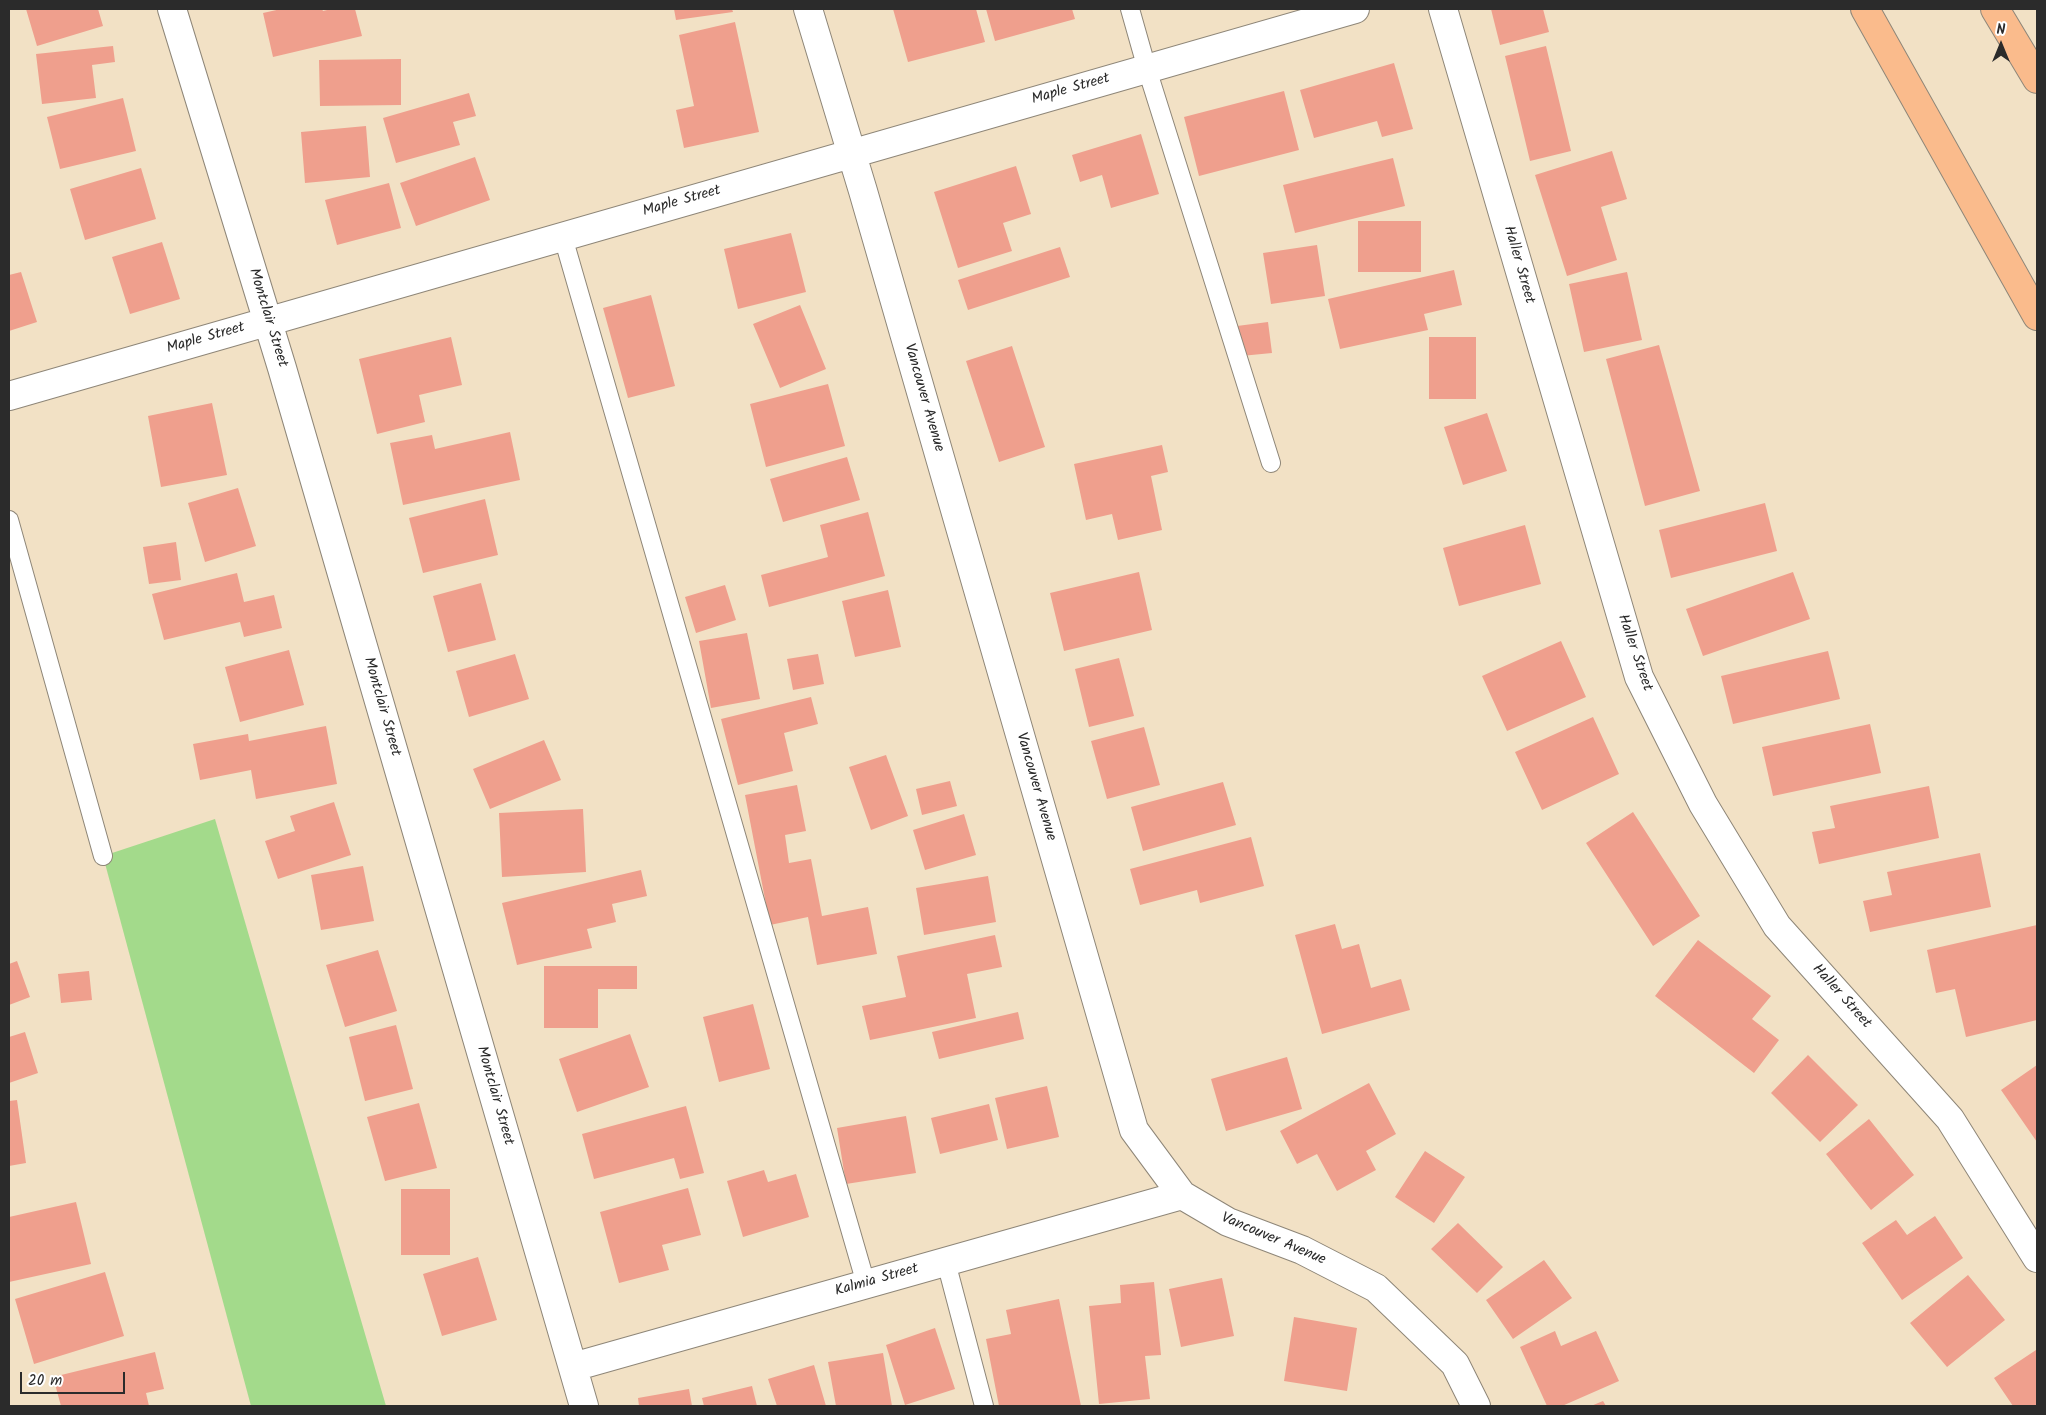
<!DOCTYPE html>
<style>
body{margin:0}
#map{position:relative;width:2046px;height:1415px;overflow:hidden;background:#f2e1c5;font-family:Kalam,sans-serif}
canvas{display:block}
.frame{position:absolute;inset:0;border:10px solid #2b2b2b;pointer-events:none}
.north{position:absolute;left:1976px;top:20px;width:50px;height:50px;-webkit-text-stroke:4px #fff;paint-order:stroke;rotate:0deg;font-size:14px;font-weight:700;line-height:20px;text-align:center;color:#2b2b2b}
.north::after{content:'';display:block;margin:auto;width:18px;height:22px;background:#2b2b2b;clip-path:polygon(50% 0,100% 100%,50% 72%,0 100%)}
.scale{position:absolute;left:20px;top:1372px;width:105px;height:22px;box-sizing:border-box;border:2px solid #2b2b2b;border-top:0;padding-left:6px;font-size:15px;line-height:18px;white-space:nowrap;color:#2b2b2b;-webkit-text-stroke:4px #fff;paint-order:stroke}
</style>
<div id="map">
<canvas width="2046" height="1415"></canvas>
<div class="frame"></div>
<div class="north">N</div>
<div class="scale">20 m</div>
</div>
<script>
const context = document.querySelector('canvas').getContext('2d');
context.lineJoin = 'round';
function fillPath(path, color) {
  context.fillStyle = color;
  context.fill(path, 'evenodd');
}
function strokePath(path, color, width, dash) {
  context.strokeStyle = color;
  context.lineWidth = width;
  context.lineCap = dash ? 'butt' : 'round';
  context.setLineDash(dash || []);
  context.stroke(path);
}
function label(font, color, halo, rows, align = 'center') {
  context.font = font + ' Kalam,sans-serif';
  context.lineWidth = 4;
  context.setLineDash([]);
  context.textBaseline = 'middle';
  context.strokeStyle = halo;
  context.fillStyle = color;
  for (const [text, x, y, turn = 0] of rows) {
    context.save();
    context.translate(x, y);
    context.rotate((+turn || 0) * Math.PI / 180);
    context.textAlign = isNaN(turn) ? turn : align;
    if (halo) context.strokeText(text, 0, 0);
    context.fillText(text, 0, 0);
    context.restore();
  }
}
fillPath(new Path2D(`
 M215,819L386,1406H251L103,856Z`), '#a3da8b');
fillPath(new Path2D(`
 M26,9H98L103,26L37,46Z
 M281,9H322L323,11L331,9H355L362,36L273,57L263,13Z
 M674,9H732L733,12L676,20Z
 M893,9H976L985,42L908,62Z
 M986,9H1072L1075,19L995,41Z
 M1491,9H1543L1549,32L1500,45Z
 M735,22L759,132L684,148L676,110L694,106L679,35Z
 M113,46L115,62L92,65L96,98L42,104L36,54Z
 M1546,46L1571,151L1530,161L1505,56Z
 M401,59V105L320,106L319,60Z
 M1394,63L1413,129L1382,137L1377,121L1314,138L1300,90Z
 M1284,91L1299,150L1199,176L1184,117Z
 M469,93L476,116L453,122L460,145L396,163L383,118Z
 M123,98L136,151L60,169L47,117Z
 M366,126L370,177L305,183L301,132Z
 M1141,134L1159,194L1111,208L1102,175L1080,182L1072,155Z
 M1612,151L1627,199L1601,207L1617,260L1567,276L1535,175Z
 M475,157L490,200L416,226L400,183Z
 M1393,158L1405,206L1295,233L1283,185Z
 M1016,166L1031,214L1003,223L1012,251L958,268L934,192Z
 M141,168L156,219L85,240L70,189Z
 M389,183L401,228L337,245L325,200Z
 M1358,221H1421V272H1358Z
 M791,233L806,292L738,309L724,249Z
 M162,242L180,299L130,314L112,257Z
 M1317,245L1325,296L1271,304L1263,253Z
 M1060,247L1070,277L968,310L958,280Z
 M1454,270L1462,305L1424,314L1428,330L1340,349L1328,299Z
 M21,272L37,322L9,331V275Z
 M1627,272L1642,340L1584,352L1569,284Z
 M651,295L675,386L628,398L603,308Z
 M800,305L826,369L780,388L753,324Z
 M1268,322L1272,353L1241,356L1237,326Z
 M451,337L462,385L419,395L425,422L377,434L359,359Z
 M1429,337H1476V399H1429Z
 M1659,345L1700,491L1645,506L1606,359Z
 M1012,346L1045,447L999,462L966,361Z
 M828,384L845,446L766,467L750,404Z
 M212,403L227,475L161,487L148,416Z
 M1487,413L1507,471L1463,485L1444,427Z
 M510,432L520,480L403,505L390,443L432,435L435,449Z
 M1162,445L1168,472L1151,476L1162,530L1118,540L1112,514L1086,520L1074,464Z
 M847,457L860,500L783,522L770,479Z
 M238,488L256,546L205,562L188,503Z
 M485,499L498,555L423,573L409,518Z
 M1765,503L1777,551L1671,578L1659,530Z
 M868,512L885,576L769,607L761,575L828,557L820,525Z
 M1525,525L1541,584L1459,606L1443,548Z
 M176,542L181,580L149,584L143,547Z
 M1139,572L1152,630L1064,651L1050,593Z
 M1793,572L1810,619L1703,656L1686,609Z
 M237,573L244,602L274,595L282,628L244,637L240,622L164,640L152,594Z
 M481,583L496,640L448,652L433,596Z
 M725,585L736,620L696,633L685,597Z
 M888,590L901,647L855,657L842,601Z
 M747,633L760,699L711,708L699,641Z
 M1561,641L1586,697L1507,731L1482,676Z
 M289,650L304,705L240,722L225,667Z
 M1828,651L1840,699L1733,724L1721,676Z
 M515,654L529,699L469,717L456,671Z
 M818,654L824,684L793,690L787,659Z
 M1119,658L1134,716L1089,727L1075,669Z
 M811,697L818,724L784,733L793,771L738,785L721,719Z
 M1593,717L1619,774L1542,810L1515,752Z
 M1870,724L1881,773L1773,796L1762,747Z
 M326,726L337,784L256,799L251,770L200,780L193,744L248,734L249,741Z
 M1144,727L1160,785L1107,799L1091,741Z
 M544,740L561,780L490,809L473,769Z
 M886,755L908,816L871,830L849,767Z
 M950,781L957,806L922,815L916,789Z
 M1223,782L1236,825L1143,851L1131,807Z
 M797,785L806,831L785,835L789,863L811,859L822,916L868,907L877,954L817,965L808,917L770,925L745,795Z
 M1929,786L1939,838L1819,864L1812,832L1835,828L1830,806Z
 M334,802L351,855L278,879L265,841L295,831L290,816Z
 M583,809L586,872L502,877L499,813Z
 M1633,812L1700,916L1653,946L1586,843Z
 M964,814L976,855L925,870L913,830Z
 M1251,837L1264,886L1200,903L1197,890L1140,905L1130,869Z
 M1980,853L1991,907L1870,932L1863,901L1892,895L1887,872Z
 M363,866L374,921L321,930L311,875Z
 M641,870L647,896L612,904L616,922L587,929L592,948L517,965L502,903Z
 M988,876L996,922L924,935L916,888Z
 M1335,924L1342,949L1359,944L1371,988L1401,979L1410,1010L1322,1034L1295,935Z
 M2037,925V1020L1966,1037L1955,989L1936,993L1927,950Z
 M995,935L1002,967L967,974L976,1018L870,1040L862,1006L906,997L897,956Z
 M1698,940L1771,996L1752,1019L1779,1040L1754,1073L1655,996Z
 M378,950L397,1011L345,1027L326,965Z
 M17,961L30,997L9,1005V964Z
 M544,966H637V989H598V1028H544Z
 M89,971L92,1000L61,1003L58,974Z
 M753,1004L770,1069L719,1082L703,1017Z
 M1018,1012L1024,1039L939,1059L932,1032Z
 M396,1025L413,1089L365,1101L349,1037Z
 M25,1032L38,1073L9,1083V1037Z
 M630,1034L649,1087L577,1112L559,1059Z
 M1808,1055L1858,1105L1820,1142L1771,1093Z
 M1287,1057L1302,1109L1226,1131L1211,1079Z
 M2037,1065V1142L2001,1090Z
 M1369,1083L1396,1134L1366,1151L1376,1170L1337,1191L1317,1154L1297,1164L1280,1131Z
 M1047,1086L1059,1137L1007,1149L995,1098Z
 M17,1100L26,1163L9,1166V1101Z
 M419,1103L437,1168L385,1181L367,1117Z
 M989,1104L998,1140L940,1154L931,1118Z
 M686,1106L704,1173L680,1179L674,1158L594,1179L582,1134Z
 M906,1116L916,1173L846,1184L837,1128Z
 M1869,1119L1914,1175L1871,1210L1826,1154Z
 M1425,1151L1465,1177L1434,1223L1395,1197Z
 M764,1170L768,1182L796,1174L809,1217L743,1237L727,1181Z
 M688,1188L701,1235L662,1245L669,1270L619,1283L600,1212Z
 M401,1189H450V1255H401Z
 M76,1202L91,1264L9,1282V1217Z
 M1935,1216L1963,1258L1902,1300L1862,1243L1896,1220L1907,1235Z
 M1458,1223L1503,1267L1477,1293L1431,1249Z
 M478,1257L497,1320L442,1336L423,1274Z
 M1544,1260L1572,1298L1513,1339L1486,1300Z
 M105,1272L124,1336L34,1364L15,1299Z
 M1968,1275L2005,1320L1947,1367L1910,1323Z
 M1222,1278L1234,1336L1181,1347L1169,1289Z
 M1154,1282L1161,1355L1145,1356L1150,1399L1099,1404L1089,1306L1121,1303L1120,1285Z
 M1059,1299L1081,1406H999L986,1339L1011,1334L1006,1310Z
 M1294,1317L1357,1328L1347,1391L1284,1381Z
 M935,1328L955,1389L905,1405L886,1345Z
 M1555,1331L1561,1346L1596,1331L1619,1381L1562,1406H1547L1520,1347Z
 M2036,1350L2037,1406H2013L1994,1378Z
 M155,1352L164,1389L146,1393L149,1406H61L53,1377Z
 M883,1353L892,1406H836L828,1362Z
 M814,1365L826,1406H777L768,1379Z
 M752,1386L757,1406H704L702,1398Z
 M689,1389L692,1406H639L638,1398Z
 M1603,1401L1606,1406H1591Z`), '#ef9f8d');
const service = new Path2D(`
 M1130,9L1147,69L1271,463
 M563,237L866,1284
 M9,520L103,856
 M946,1262L984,1406`);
const minor = new Path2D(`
 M172,9L282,368L584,1406
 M808,9L863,191L1134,1130L1182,1195L1228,1222L1302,1250L1376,1288L1455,1364L1476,1406
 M1443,9L1639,677L1703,804L1777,926L1950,1119L2037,1258
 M9,396L1355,9
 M573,1367L1182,1195`);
const motorway = new Path2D(`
 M1865,9L2037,316
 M1995,9L2037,79`);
strokePath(service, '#8e8678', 20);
strokePath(minor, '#8e8678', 30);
strokePath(motorway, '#8e8678', 30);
strokePath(service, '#fff', 18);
strokePath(minor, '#fff', 28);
strokePath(motorway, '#fabb8c', 28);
label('15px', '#2b2b2b', '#fff', [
 ["Maple Street",1071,90,-16],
 ["Maple Street",682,202,-16],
 ["Haller Street",1518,265,74],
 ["Montclair Street",267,318,73],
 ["Maple Street",206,339,-16],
 ["Vancouver Avenue",923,398,74],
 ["Haller Street",1634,653,71],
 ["Montclair Street",381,707,74],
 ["Vancouver Avenue",1035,787,74],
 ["Haller Street",1841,997,48],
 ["Montclair Street",494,1096,74],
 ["Vancouver Avenue",1273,1240,23],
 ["Kalmia Street",877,1281,-16]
]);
</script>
